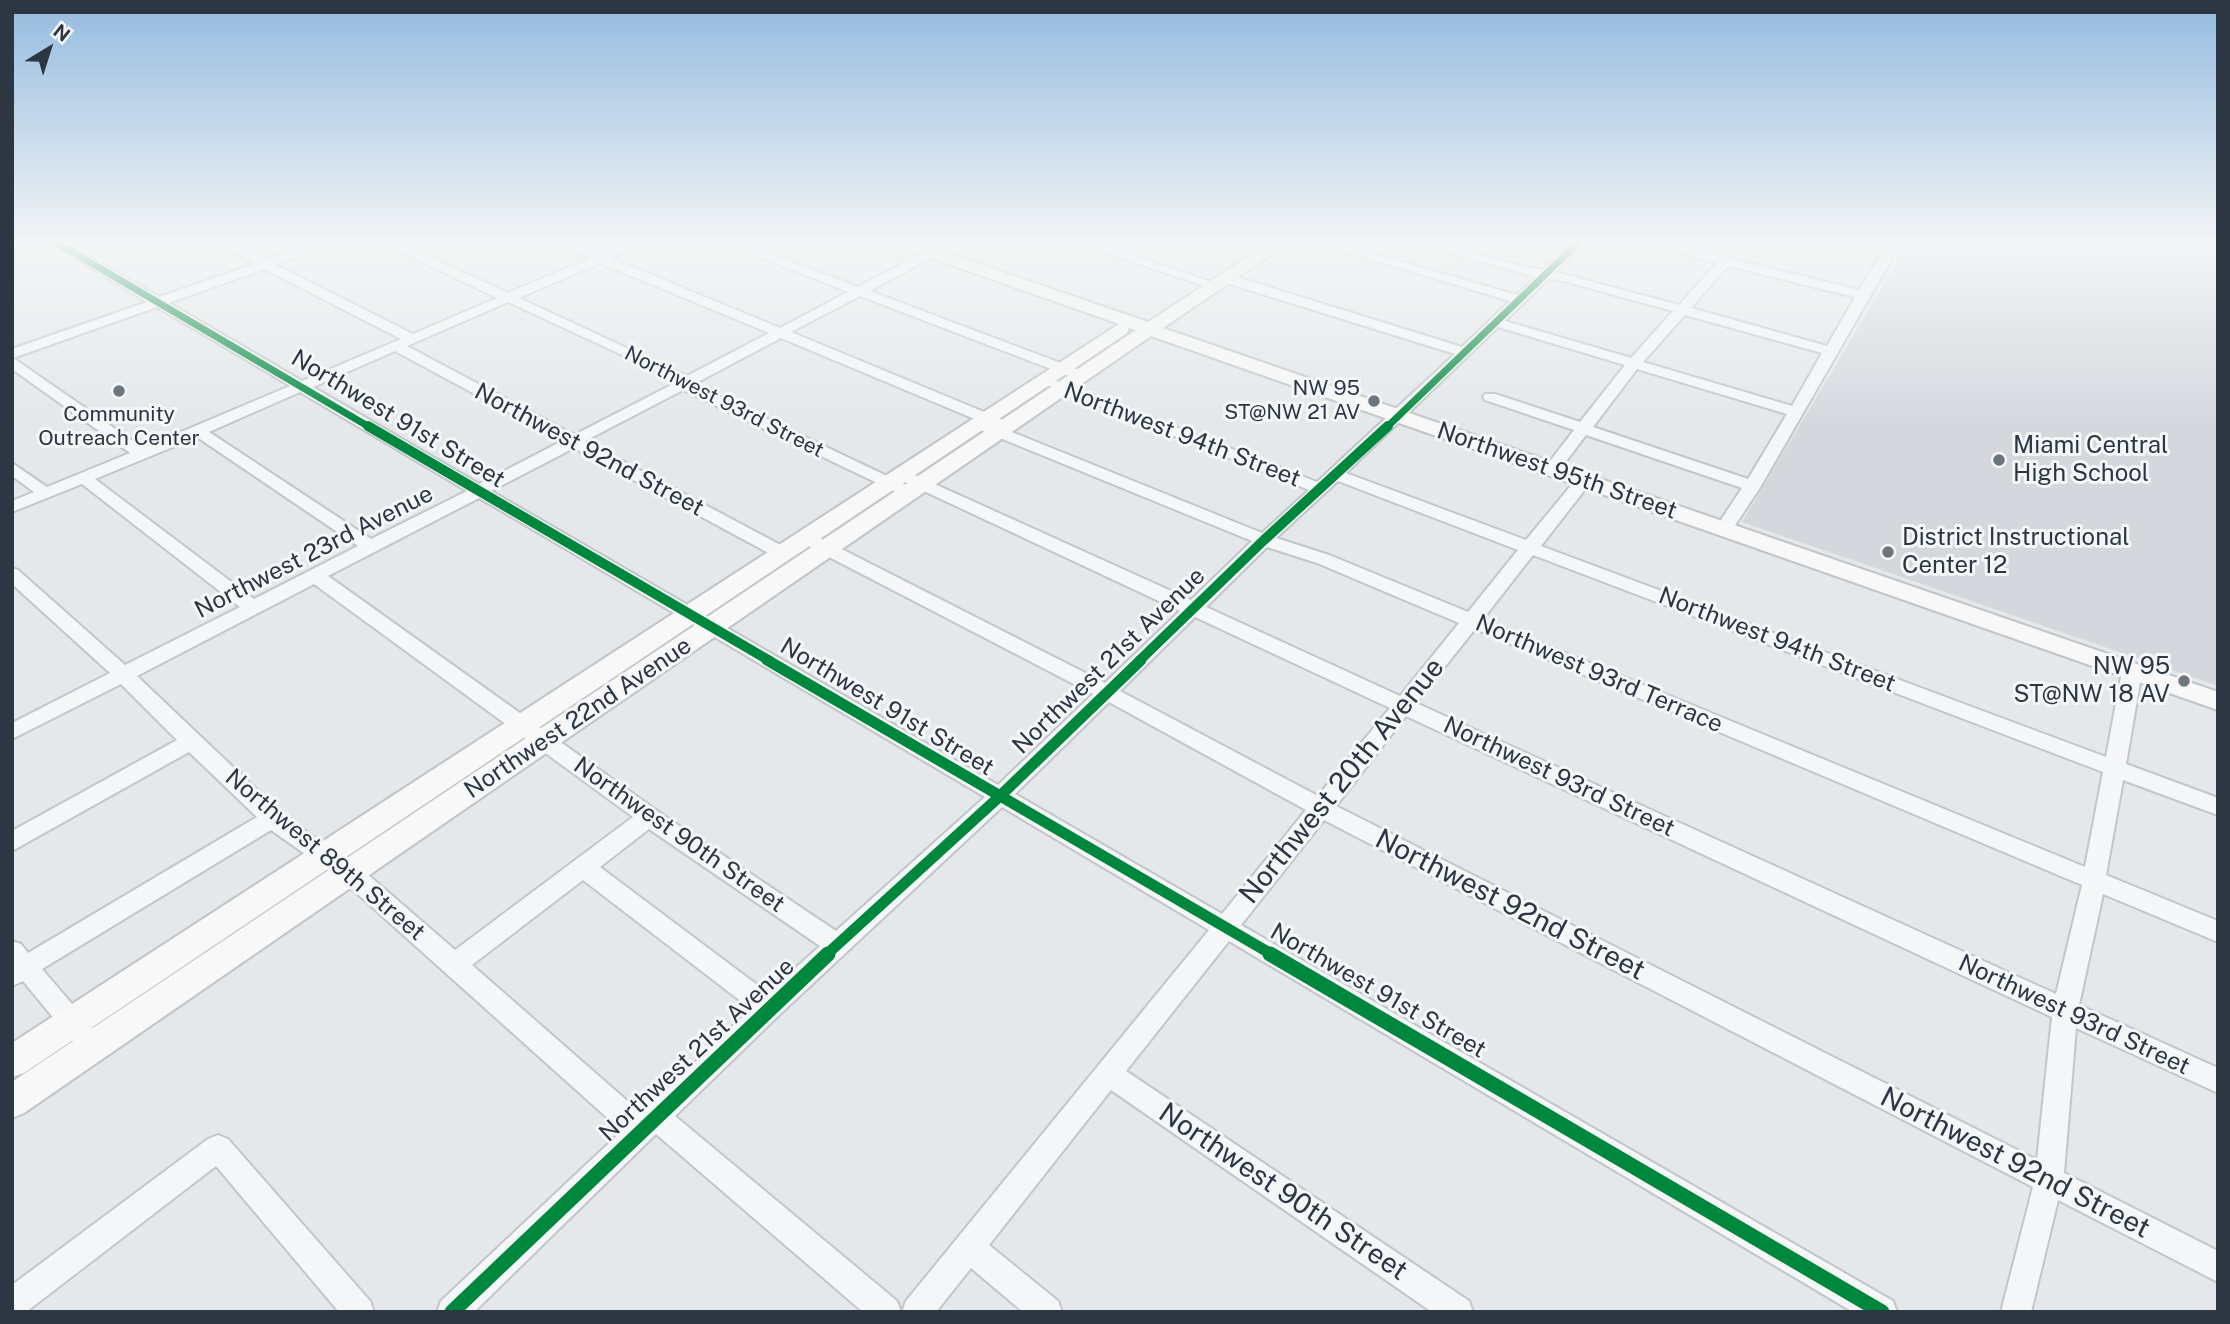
<!DOCTYPE html>
<style>
body{margin:0}
#map{position:relative;width:2230px;height:1324px;overflow:hidden;background:#e5e8ea;font-family:"Public Sans",sans-serif}
canvas{display:block}
.frame{position:absolute;inset:0;border:14px solid #2d3743;pointer-events:none}
.north{position:absolute;left:14px;top:14px;width:70px;height:70px;-webkit-text-stroke:5px #f4f6f8;paint-order:stroke;rotate:38deg;font-size:19px;font-weight:700;line-height:28px;text-align:center;color:#2d3743}
.north::after{content:'';display:block;margin:auto;width:24px;height:32px;background:#2d3743;clip-path:polygon(50% 0,100% 100%,50% 72%,0 100%)}
</style>
<div id="map">
<canvas width="2230" height="1324"></canvas>
<div class="frame"></div>
<div class="north">N</div>
</div>
<script>
const context = document.querySelector('canvas').getContext('2d');
context.lineJoin = 'round';
function fillPath(path, color) {
  context.fillStyle = color;
  context.fill(path, 'evenodd');
}
function strokePath(path, color, width, dash) {
  context.strokeStyle = color;
  context.lineWidth = width;
  context.lineCap = dash ? 'butt' : 'round';
  context.setLineDash(dash || []);
  context.stroke(path);
}
function label(font, color, halo, rows, align = 'center') {
  context.font = font + ' "Public Sans",sans-serif';
  context.lineWidth = 6;
  context.setLineDash([]);
  context.textBaseline = 'middle';
  context.strokeStyle = halo;
  context.fillStyle = color;
  for (const [text, x, y, turn = 0] of rows) {
    context.save();
    context.translate(x, y);
    context.rotate((+turn || 0) * Math.PI / 180);
    context.textAlign = isNaN(turn) ? turn : align;
    if (halo) context.strokeText(text, 0, 0);
    context.fillText(text, 0, 0);
    context.restore();
  }
}
fillPath(new Path2D(`
 M1910,241H2218V686L1742,522Z`), '#d4d8dd');
const minor = new Path2D(`
 M48,241H63L159,297L255,264L213,241H228L266,260L319,241H337L276,265L413,334L497,298L379,241H395L508,293L590,258L553,241H569L600,254L630,241H646L611,258L780,328L848,292L720,241H737L858,287L946,241H961L870,291L1087,373L1089,376L1087,379H1077L860,296L791,332L1001,419L1004,422L997,426L1262,533L1309,490L1037,381L1039,378H1049L1317,482L1455,354L1220,281V275H1230L1462,347L1510,301L1310,241H1329L1517,295L1536,277L1407,241C1453,241 1497,264 1543,270L1573,241H1586L1555,272L1679,305L1717,263L1637,241H1658L1859,290L1890,241H1902L1761,486L1730,533H1718L1715,529L1742,488L1586,435L1558,472H1546L1544,469L1574,430L1485,400L1483,397L1485,394H1495L1580,422L1625,365L1498,327L1346,473L1526,540L1578,477H1590L1592,480L1590,483L1541,546L2106,757L2122,671L2125,666H2139L2142,671L2126,764L2218,798V815L2123,780L2106,875L2218,921V942L2103,894L2079,1005L2218,1068V1093L2076,1028L2064,1173L2218,1251V1282L2058,1200L2031,1312H2001L2033,1187L1324,820L1241,925L1893,1301L1897,1312H1853L1229,941L1126,1071L1469,1301L1473,1312H1432L1111,1090L989,1245L1058,1301L1062,1312H1023L971,1268L936,1312H902L906,1301L1209,930L1002,807L778,1016L675,1116L897,1301L901,1312H863L656,1134L474,1312H437L441,1301L622,1131L342,880L271,830L42,969L102,1039L106,1047L102,1055L93,1059L84,1055L23,981L12,986V941L21,944L28,953L257,817L189,752L12,851V831L177,740L121,684L12,739V723L110,673L12,584V568L18,570L125,665L240,607L82,484L12,512V501L34,492L12,476V463L47,487L130,453L12,369V349L147,302ZM600,263L769,333L687,376L519,298ZM1728,266L1855,297L1827,346L1691,308ZM264,269L401,339L302,381L169,303ZM1548,279L1563,281L1673,311L1631,358L1505,321ZM508,302L674,379L675,383L574,435L407,346ZM157,307L277,378L290,386L143,448L13,358ZM1685,315L1822,353L1792,406L1643,362ZM781,338L977,420L970,424L973,427L1252,541L1191,600L906,471H894L892,474L894,477L1180,611L1105,683L818,537H806L803,541L806,545L1093,694L998,785L491,491L574,448L776,557H788L791,553L788,549L585,441L683,390L896,492H908L910,489L908,486L694,384ZM395,351L562,441L479,484L313,387ZM1637,369L1787,414L1748,479L1593,427ZM300,392L467,491L371,539L209,432ZM197,437L358,546L254,599L95,479ZM1338,481L1518,550L1468,612L1329,555L1276,538ZM479,498L505,513L985,797L836,931L657,811L328,576ZM1267,547L1317,563L1459,623L1400,696L1206,607ZM1533,555L2103,772L2085,867L1483,619ZM314,584L633,817L455,950L358,866L331,850L279,811L137,676ZM1195,617L1390,708L1318,796L1120,691ZM1475,629L2082,885L2056,994L1416,703ZM1109,702L1306,810L1222,914L1015,794ZM1406,716L2052,1017L2037,1160L1336,806ZM649,829L820,946L768,993L600,867ZM583,880L751,1009L641,1113L472,965Z
 M1071,241H1089L1221,285L1220,288H1210Z
 M1235,241H1254L1276,250L1270,254Z
 M218,1135L228,1139L370,1301L374,1312H339L216,1166L26,1312H12V1285L208,1139Z`);
const major = new Path2D(`
 M12,241H37L34,244L12,251Z
 M889,241H912L1148,322L1272,241H1291L1163,328L2218,692V710L1151,336L24,1113L12,1118V1082L1136,330L1129,328L1127,333L24,1073L12,1077V1043L1119,324L892,244Z`);
strokePath(minor, '#c3c6c8', 4);
strokePath(major, '#c2c5c7', 4);
fillPath(minor, '#f5f6f7');
fillPath(major, '#f8f8f8');
strokePath(new Path2D(`
 M54,241L371,428
 M1386,428L1580,241`), '#00873e', 7);
strokePath(new Path2D(`
 M368,426L770,661
 M1139,661L1264,540L1388,426`), '#00873e', 10);
strokePath(new Path2D(`
 M767,660L1273,955
 M826,955L999,797L1141,660`), '#00873e', 11);
strokePath(new Path2D(`
 M1270,954L1882,1312
 M452,1312L828,954`), '#00873e', 15);
const sky = context.createLinearGradient(0, 0, 0, 426);
sky.addColorStop(0, '#94bbdf');
sky.addColorStop(0.57, '#f3f5f6');
sky.addColorStop(1, '#f3f5f600');
context.fillStyle = sky;
context.fillRect(0, 0, 2230, 426);
for (const [x, y, r, color] of [
 [119,391,7,"#6d757d"],
 [1374,401,7,"#6d757d"],
 [1999,460,7,"#6d757d"],
 [1888,552,7,"#6d757d"],
 [2184,681,7,"#6d757d"]
]) {
  const dot = new Path2D();
  dot.arc(x, y, r, 0, 2 * Math.PI);
  context.fillStyle = color;
  context.fill(dot);
  strokePath(dot, '#f4f6f8', 2.5);
}
label('21px', '#2d3743', '#f4f6f8', [
 ["NW 95",1360,389],
 ["ST@NW 21 AV",1360,413],
 ["Community",119,415,"center"],
 ["Outreach Center",119,439,"center"]
], 'right');
label('21px', '#2d3743', '#f4f6f8', [
 ["Northwest 93rd Street",724,402,27]
]);
label('24px', '#2d3743', '#f4f6f8', [
 ["Northwest 91st Street",398,419,31],
 ["Northwest 94th Street",1182,435,21],
 ["Northwest 92nd Street",589,450,28],
 ["Northwest 95th Street",1557,471,19],
 ["Northwest 23rd Avenue",314,552,-27],
 ["Northwest 94th Street",1777,640,21],
 ["Northwest 21st Avenue",1109,661,-44],
 ["Northwest 93rd Terrace",1599,674,23],
 ["Northwest 91st Street",887,707,31],
 ["Northwest 22nd Avenue",578,718,-34],
 ["Northwest 93rd Street",1559,777,25],
 ["Northwest 90th Street",679,835,35],
 ["Northwest 89th Street",325,855,40],
 ["Northwest 91st Street",1378,991,30],
 ["Northwest 93rd Street",2074,1015,25],
 ["Northwest 21st Avenue",697,1050,-43]
]);
label('24px', '#2d3743', '#f4f6f8', [
 ["Miami Central",2013,446],
 ["High School",2013,474],
 ["District Instructional",1902,538],
 ["Center 12",1902,566],
 ["NW 95",2170,667,"right"],
 ["ST@NW 18 AV",2170,695,"right"]
], 'left');
label('28px', '#2d3743', '#f4f6f8', [
 ["Northwest 20th Avenue",1342,781,-51],
 ["Northwest 92nd Street",1510,905,27],
 ["Northwest 92nd Street",2015,1163,27],
 ["Northwest 90th Street",1283,1192,34]
]);
</script>
